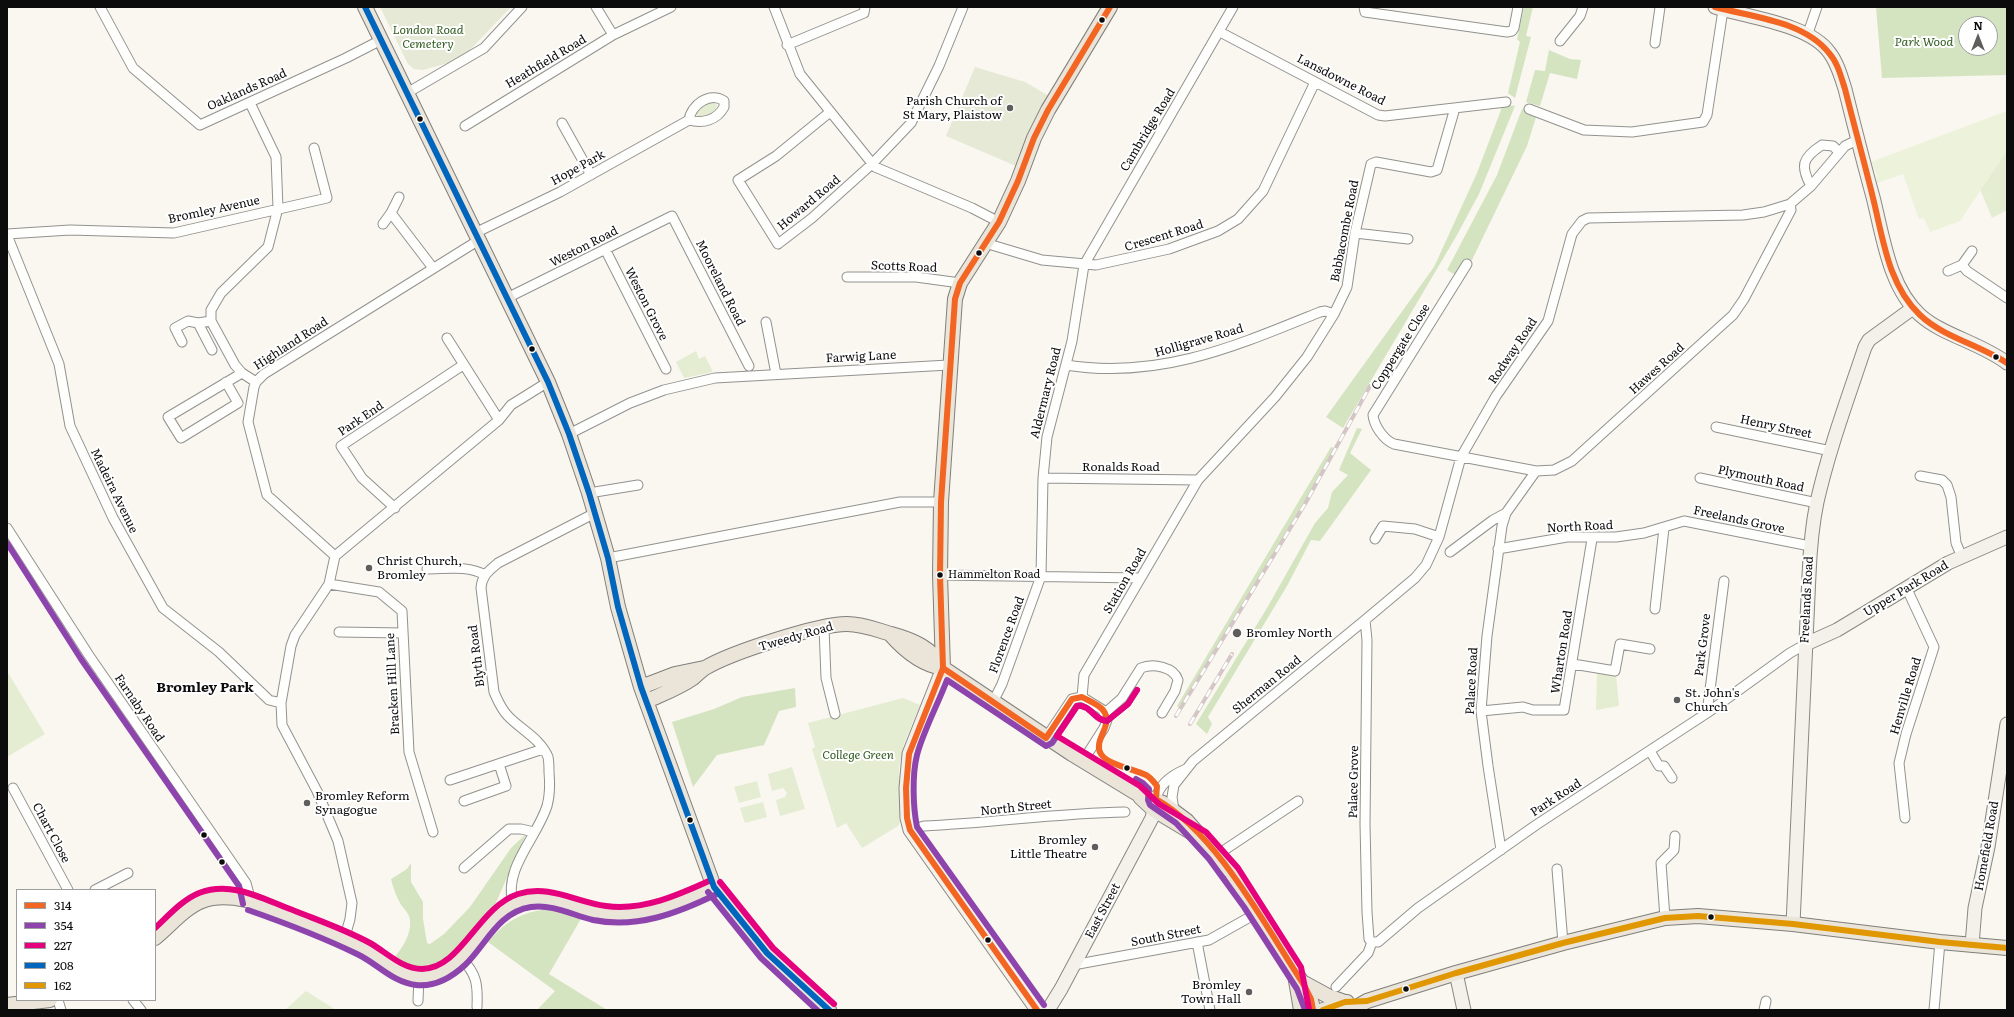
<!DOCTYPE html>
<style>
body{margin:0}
#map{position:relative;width:2014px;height:1017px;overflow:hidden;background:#f9f7f0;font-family:Literata,serif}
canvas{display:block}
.frame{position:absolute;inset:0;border:8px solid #0c0c0c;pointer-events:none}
.legend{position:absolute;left:16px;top:889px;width:140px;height:112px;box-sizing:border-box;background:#fff;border:1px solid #9e9e9e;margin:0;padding:5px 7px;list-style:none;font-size:12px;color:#0c0c0c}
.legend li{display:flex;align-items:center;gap:8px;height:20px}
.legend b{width:20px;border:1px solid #9e9e9e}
.north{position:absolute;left:1958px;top:16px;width:40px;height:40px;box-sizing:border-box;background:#fff;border:1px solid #9e9e9e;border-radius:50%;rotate:0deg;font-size:11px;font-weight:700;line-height:16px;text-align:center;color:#0c0c0c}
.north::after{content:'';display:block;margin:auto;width:14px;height:18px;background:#5f5e5c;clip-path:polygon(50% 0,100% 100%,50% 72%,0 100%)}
</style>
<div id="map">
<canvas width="2014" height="1017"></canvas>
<div class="frame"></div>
<ul class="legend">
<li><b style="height:5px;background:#f26522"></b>314</li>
<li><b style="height:5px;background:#8e44ad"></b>354</li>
<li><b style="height:5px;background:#e5007d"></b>227</li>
<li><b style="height:5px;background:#0065bd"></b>208</li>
<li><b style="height:5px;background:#e09701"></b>162</li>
</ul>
<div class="north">N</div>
</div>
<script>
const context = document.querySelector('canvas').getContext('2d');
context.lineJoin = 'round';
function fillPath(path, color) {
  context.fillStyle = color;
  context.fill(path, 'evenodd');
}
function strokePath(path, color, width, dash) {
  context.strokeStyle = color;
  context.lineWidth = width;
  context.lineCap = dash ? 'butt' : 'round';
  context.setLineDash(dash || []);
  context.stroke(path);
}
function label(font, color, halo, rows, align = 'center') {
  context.font = font + ' Literata,serif';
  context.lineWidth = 4;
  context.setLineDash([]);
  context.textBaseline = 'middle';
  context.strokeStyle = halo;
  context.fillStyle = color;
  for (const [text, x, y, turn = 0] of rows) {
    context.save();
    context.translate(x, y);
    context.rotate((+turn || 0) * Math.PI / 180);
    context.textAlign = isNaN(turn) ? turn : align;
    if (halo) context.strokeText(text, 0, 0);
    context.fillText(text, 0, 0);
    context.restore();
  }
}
fillPath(new Path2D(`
 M714,101L717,106C714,114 705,118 697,116V112L708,103Z
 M2007,150V210L1992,218L1980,189Z
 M696,351L699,359L705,356L713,372L684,378L676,362Z
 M7,671L45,734L7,757Z
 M1597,672L1616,675L1619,706L1596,710Z
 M903,698L920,705L904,744L899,767L900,822L898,826L862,848L846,823L837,828L812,749L815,747L808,723Z
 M792,767L805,809L780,816L776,800L785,797L787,793L783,788L772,791L768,774Z
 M757,781L761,797L739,803L734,787Z
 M763,802L767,817L745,823L740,808Z
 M306,991L336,1010H285Z`), '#e4edd2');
fillPath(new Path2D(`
 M1524,7H1533L1526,36L1531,37L1515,98L1508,93L1520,42L1517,39Z
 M1876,7H2007V75L1882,78ZM1966,24H1990V48H1966Z
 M1549,50L1570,59L1581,60L1577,79L1550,73L1540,106L1526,102L1535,70L1545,71Z
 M1501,104L1515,106L1479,194L1457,235L1343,428L1326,417L1434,267L1477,173L1501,110Z
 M1522,109L1537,114L1527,146L1472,260L1466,259L1457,276L1447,270L1497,175Z
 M1357,428L1362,429L1350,453L1371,470L1320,541L1311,540L1287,586L1208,717L1212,724L1207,734L1196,724L1267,608L1315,523L1328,508L1332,492L1348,475L1339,470Z
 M1331,447L1334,448L1313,489L1179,708L1177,706Z
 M795,688L796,707L779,711L764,745L717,755L693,787L672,722L714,709L742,697Z
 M526,834L495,905L450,963L430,972L406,968L393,959C402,949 414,931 409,916C407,911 402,907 400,903C396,895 393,888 391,879L407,869L411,863V882L423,902V919L427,943L430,944L444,934L470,907L511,848Z
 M548,909L560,910L582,917L549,974L607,1010H537L555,991L488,942C505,922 521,912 548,909Z`), '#d5e4c0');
fillPath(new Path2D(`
 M380,7H511L468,52L458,60L423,70L414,69L408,64Z
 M975,67L1025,82L1049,96L1034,122L1016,166L946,136Z`), '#e5e9d5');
fillPath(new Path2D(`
 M2007,111V150L2001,160L1960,221L1930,232L1924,218L1919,219L1903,174L1877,183L1876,173L1871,162Z`), '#edf2db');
const street = new Path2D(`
 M100,7L133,68L200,125L346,58L381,40
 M774,7L800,74L875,167L972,208L999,222
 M1364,7L1365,12L1507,32L1512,31L1514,28L1518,7
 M1220,32L1378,115L1385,116L1506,102
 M613,35L671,7
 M1807,36L1817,7
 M1560,41L1580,16L1583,7
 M1655,43L1660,7
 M787,45L864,13L865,7
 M407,93L484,48L522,7
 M250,103L276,157L278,208L268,247L221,293L211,310V321L235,365L242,373L256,382
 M1529,109L1584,130L1632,132L1703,122L1707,115L1723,10
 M830,112L776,156L738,180L778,244L812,218L872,164L911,123L939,66L963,7
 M562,123L591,175
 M465,126L613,35L596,7
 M1811,186C1800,166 1802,158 1822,145L1833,146L1839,152
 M391,213L433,268
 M383,224L391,213L399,197
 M475,233L560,192L689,120C703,124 717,120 724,107V101C710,91 691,105 689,120
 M1355,233L1408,239
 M7,234L70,230L174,233L327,198L314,148
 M7,235L59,364L70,426L113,518L163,608L219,652L269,700L281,703
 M985,243L1042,260L1096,265L1169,249L1218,231L1238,219L1263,191L1315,82
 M605,249L666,369
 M1467,264L1373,415C1374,426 1384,440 1394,444L1536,471L1554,470L1572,461L1733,315L1744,299L1791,210L1790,204L1811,186L1845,146L1857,140
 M1962,265L1967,271L2007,298
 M1948,271L1962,265L1972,251
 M847,277H916L960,283
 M507,298L672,216L749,366
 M211,321L198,323L212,350
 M766,322L776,374
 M447,338L499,420
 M182,342L175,328L188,321L198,323
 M1066,365C1159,380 1236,346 1320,312L1325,311L1334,314
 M226,382L238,403L181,438L168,417L242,373
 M1716,427L1831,451
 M569,434L630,403L664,390L715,378L949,365
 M1920,476L1942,480L1947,485L1951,497L1956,543L1962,557
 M1043,478L1198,480
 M1700,478L1817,503
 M589,493L638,485
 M395,508L362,478L341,446L463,365
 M7,528L88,654L246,883L251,902
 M1375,539L1383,526L1415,529L1439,537
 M1498,549L1567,537H1616L1644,533L1684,521L1810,546
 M1450,552L1493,520L1506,513
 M335,556L499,420L511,405L548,382
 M608,558L900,502H941
 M427,569C446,569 468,565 485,575
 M940,575L1140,578
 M329,584L379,592L402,611L409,752L433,832
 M1655,609L1664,528
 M1365,620L1367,640L1365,824L1367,912L1369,939L1372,942
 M824,627L826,678L835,714
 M339,632L403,633
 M1573,664L1615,671L1620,644L1650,649
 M1082,697L1084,675L1198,480L1275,397L1307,357L1334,314L1347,287L1355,233L1371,164L1376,162L1431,172L1437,170L1455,108
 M993,702L1002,684L1041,576L1043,478L1047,437L1072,341L1084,265L1233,7
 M1481,711L1523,707L1533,710H1564L1592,539
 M1105,713L1122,698L1141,668C1153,663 1174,667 1178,680L1175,691L1162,713
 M1707,713L1724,581
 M1046,738L1072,699L1082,697L1103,710L1107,720L1104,728L1083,761
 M1650,751L1659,766H1664L1672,778
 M450,780L543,749
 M13,788L68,890
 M1156,799C1159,784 1172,775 1186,769
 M464,801L506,786L499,764
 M1174,810L1172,797L1174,785L1193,761L1365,620L1415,578L1426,565L1439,537L1461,457L1496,396L1548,321L1572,234L1582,221L1588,218L1743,215L1764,212L1790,204
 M1905,818L1899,763L1906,734L1934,647L1906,587
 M910,830L924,826C991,823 1058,813 1125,812
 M1501,850L1488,766L1481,711L1487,636L1502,526L1506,513L1536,471
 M1217,855L1298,801
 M464,868L509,829H521L534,832
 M1557,869L1563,943
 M95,890L128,873
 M513,904C503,868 537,838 547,806C550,795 550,783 549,772C549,768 549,762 548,757C541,739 520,729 508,716C501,709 498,701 494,692L481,588C482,575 489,571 498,563L595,513
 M1665,918L1661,863L1674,850L1675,836
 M344,940L350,919L352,903L338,841L317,791L282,725L281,703L291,646L295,635L329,584L335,556L267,495L248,422L254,387L256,382L264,374L479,240
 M1197,942L1210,1010
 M1372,942H1378L1418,908L1536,825L1707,713L1790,653L1806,644
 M461,958C477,974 478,985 477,1007
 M1073,965L1209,940L1257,913
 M1336,987L1368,953L1372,942
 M58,1000L61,1010
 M133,1000L141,1010
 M418,1001L419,977
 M1764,1010L1766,1001
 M1934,1010L1940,942`);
const secondary = new Path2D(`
 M1715,7C1746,17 1809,24 1829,52C1837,62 1841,76 1845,89C1854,125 1863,161 1873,197C1883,236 1889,287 1920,315C1942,335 1981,343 2007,363
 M1806,644L1837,630L1948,563L2007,537
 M943,668L909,754L906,788L907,818L910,830L1037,1010
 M1793,924L1809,575C1810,551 1812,526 1817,502C1829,449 1848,398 1865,347L1869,340L1913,308
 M1972,945L1975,908L1988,847L2007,724
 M1456,973L1464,1010
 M1048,1010L1061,989L1152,818L1156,801`);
const primary = new Path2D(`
 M365,7L548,382L569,434L589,493L608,558L618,607L641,687L714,887L767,953L829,1010
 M890,634C904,650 921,665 943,668
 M943,668L940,575L941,502L955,299L960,283L999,222L1018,181L1034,138L1048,110L1110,7
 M641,687L675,674L704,668
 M647,701C662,694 679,688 693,678C697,675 700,671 705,668C730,653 818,624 847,624C863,624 877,630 891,634C913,640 932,648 943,668L1072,754L1136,793L1163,803L1187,821L1232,873L1294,971C1304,984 1311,994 1313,1010
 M1140,797L1154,810L1194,834
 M155,938C170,926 184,908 202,901C215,896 232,897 246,900C261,904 275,912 290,918C316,928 343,937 368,951C388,962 399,977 424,977C468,977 479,914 520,902C553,892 574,910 606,914C643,919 681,903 714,887
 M1295,975L1301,1010
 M1304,983L1328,996L1345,1002
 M7,1005L50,1000
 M1323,1010L1347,1002
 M1351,1010L1367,1001L1456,973L1563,943L1665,918L1698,916L1793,924L1940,942L2007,948`);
strokePath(street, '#93928f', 11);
strokePath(secondary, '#898885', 15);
strokePath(primary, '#807f7c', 16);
strokePath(street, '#fefefd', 9);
strokePath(secondary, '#f3f1e9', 13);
strokePath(primary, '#eae4d9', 14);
const rail = new Path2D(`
 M1176,716L1305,504L1370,386
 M1190,724L1232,654`);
strokePath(rail, '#d4c6c6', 4);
strokePath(rail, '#fff', 2.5, [8]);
strokePath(new Path2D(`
 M1715,7C1752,17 1804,21 1829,53C1838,63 1841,77 1845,89C1854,125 1864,161 1873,198C1883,238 1888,285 1920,315C1943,337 1980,345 2007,363
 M943,668L1046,738L1072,699L1082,697C1089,701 1098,704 1103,710C1115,725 1092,740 1101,754C1108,765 1134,769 1146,775C1150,777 1154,782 1157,786L1156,799C1218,834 1265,926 1304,985L1311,999L1313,1010
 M1037,1010L910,830L907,818L906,788L909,754L943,668L940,575L941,502L955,299L960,283L999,222L1018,181L1034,138L1048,110L1110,7`), '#f26522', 6);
strokePath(new Path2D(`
 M7,543L81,659L239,886L243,904
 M1136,779L1143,783L1149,789L1148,800L1150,805L1176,823L1209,859L1244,907L1297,989L1305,1010
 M708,892L761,958L817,1010
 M248,910C285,923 322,937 357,954C378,964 392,982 416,985C434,987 451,978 465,965C486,945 498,912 531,907C553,904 572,915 593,920C637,929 678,913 717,894
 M1044,1005L917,827C913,807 912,775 917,755C923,732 938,704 947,680L1046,746L1052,743L1077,706C1090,704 1095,721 1107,721L1128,704L1137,690`), '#8e44ad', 6);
strokePath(new Path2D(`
 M1137,690L1128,704L1107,721C1095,721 1090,704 1077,706L1057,736L1140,786L1159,804L1206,832L1238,868L1301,967L1309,1009
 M720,882L773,948L834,1004
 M155,928C169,915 182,900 199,893C233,880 264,900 295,911C320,921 346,930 370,943C386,952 402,969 422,969C461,969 478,907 518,894C549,884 576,902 606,906C643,911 678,895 711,880`), '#e5007d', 6);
strokePath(new Path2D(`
 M365,7L548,382L569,434L589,493L608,558L618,607L641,687L714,887L767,953L829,1010`), '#0065bd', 6);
strokePath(new Path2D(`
 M1323,1010L1345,1002L1367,1001L1456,973L1563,943L1665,918L1698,916L1793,924L1940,942L2007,948`), '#e09701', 6);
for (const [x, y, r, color] of [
 [1102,20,3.5,"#0c0c0c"],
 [1010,108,4,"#5f5e5c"],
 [420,119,3.5,"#0c0c0c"],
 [979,253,3.5,"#0c0c0c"],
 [532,349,3.5,"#0c0c0c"],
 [1996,357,3.5,"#0c0c0c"],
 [369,568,4,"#5f5e5c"],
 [940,575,3.5,"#0c0c0c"],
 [1237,633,5,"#5f5e5c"],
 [1677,700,4,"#5f5e5c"],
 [1127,768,3.5,"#0c0c0c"],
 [307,803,4,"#5f5e5c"],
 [690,820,3.5,"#0c0c0c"],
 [204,835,3.5,"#0c0c0c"],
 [1095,847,4,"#5f5e5c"],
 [222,862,3.5,"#0c0c0c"],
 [1711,917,3.5,"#0c0c0c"],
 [988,940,3.5,"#0c0c0c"],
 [1406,989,3.5,"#0c0c0c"],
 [1249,992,4,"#5f5e5c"]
]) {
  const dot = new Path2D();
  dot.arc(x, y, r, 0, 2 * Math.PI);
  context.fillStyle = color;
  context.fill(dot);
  strokePath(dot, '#fff', 1.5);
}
label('11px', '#0c0c0c', '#fff', [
 ["Hammelton Road",948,575]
], 'left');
label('italic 12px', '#335d22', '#fff', [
 ["London Road",428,30],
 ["Cemetery",428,44],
 ["Park Wood",1924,42],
 ["College Green",858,755]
]);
label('12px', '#0c0c0c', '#fff', [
 ["Heathfield Road",546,62,-31],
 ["Lansdowne Road",1341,80,27],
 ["Oaklands Road",247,90,-24],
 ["Cambridge Road",1148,130,-59],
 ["Hope Park",578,168,-29],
 ["Howard Road",809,203,-40],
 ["Bromley Avenue",214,210,-12],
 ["Babbacombe Road",1345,231,-79],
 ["Crescent Road",1164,236,-17],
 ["Weston Road",584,247,-27],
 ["Scotts Road",904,267,2],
 ["Mooreland Road",720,283,63],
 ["Weston Grove",646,304,63],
 ["Holligrave Road",1199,341,-16],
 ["Highland Road",291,344,-33],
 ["Coppergate Close",1401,347,-58],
 ["Rodway Road",1513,351,-56],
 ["Farwig Lane",861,357,-3],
 ["Hawes Road",1657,369,-42],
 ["Aldermary Road",1046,393,-76],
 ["Park End",361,419,-34],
 ["Henry Street",1776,427,12],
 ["Ronalds Road",1121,467],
 ["Plymouth Road",1761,479,12],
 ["Madeira Avenue",114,491,64],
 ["Freelands Grove",1739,520,12],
 ["North Road",1580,527,-3],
 ["Station Road",1125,581,-60],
 ["Upper Park Road",1906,589,-31],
 ["Freelands Road",1807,600,-87],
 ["Florence Road",1007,635,-70],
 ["Tweedy Road",796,637,-16],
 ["Park Grove",1703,645,-83],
 ["Wharton Road",1562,652,-81],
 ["Blyth Road",477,656,-97],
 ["Palace Road",1472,681,-87],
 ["Bracken Hill Lane",393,684,-93],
 ["Sherman Road",1267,685,-39],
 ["Henville Road",1906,696,-73],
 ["Farnaby Road",139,708,56],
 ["Palace Grove",1354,782,-89],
 ["Park Road",1556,798,-33],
 ["North Street",1016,808,-6],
 ["Chart Close",51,833,62],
 ["Homefield Road",1987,846,-80],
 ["East Street",1103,911,-62],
 ["South Street",1166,936,-11]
]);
label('12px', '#0c0c0c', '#fff', [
 ["Parish Church of",1002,101,"right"],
 ["St Mary, Plaistow",1002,115,"right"],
 ["Christ Church,",377,561],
 ["Bromley",377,575],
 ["Bromley North",1246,633],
 ["St. John's",1685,693],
 ["Church",1685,707],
 ["Bromley Reform",315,796],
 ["Synagogue",315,810],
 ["Bromley",1087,840,"right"],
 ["Little Theatre",1087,854,"right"],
 ["Bromley",1241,985,"right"],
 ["Town Hall",1241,999,"right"]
], 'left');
label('bold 14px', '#0c0c0c', '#fff', [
 ["Bromley Park",205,688]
]);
</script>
